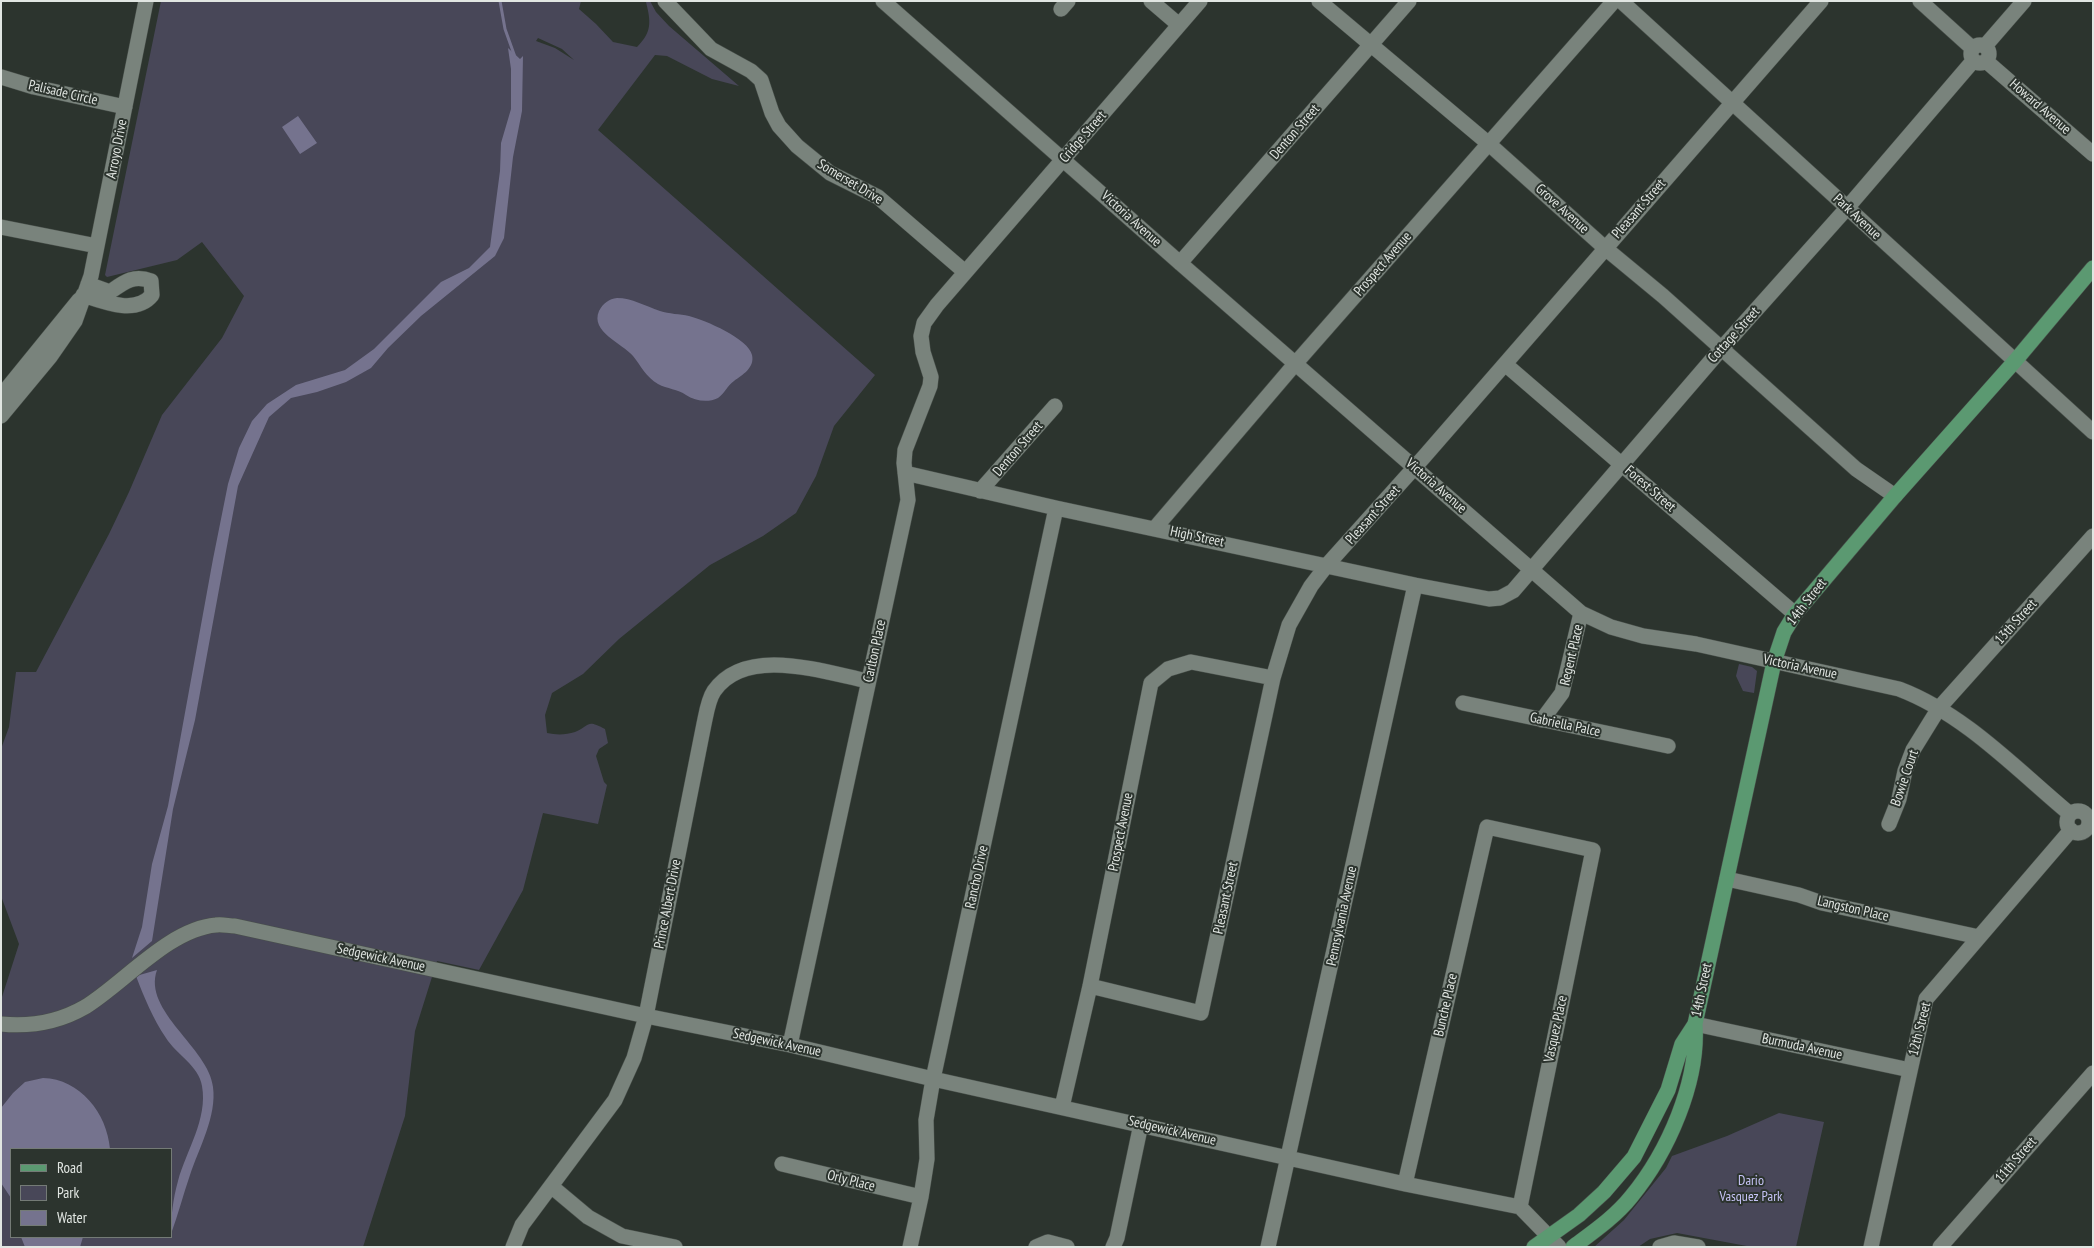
<!DOCTYPE html>
<style>
body{margin:0}
#map{position:relative;width:2094px;height:1248px;overflow:hidden;background:#2c342e;font-family:"PT Sans Narrow",sans-serif}
canvas{display:block}
.frame{position:absolute;inset:0;border:2px solid #e1e6e2;pointer-events:none}
.legend{position:absolute;left:10px;top:1148px;width:162px;height:90px;box-sizing:border-box;background:#2c342e;border:1px solid #747b76;margin:0;padding:6px 9px;list-style:none;font-size:15px;color:#e1e6e2}
.legend li{display:flex;align-items:center;gap:10px;height:25px}
.legend b{width:25px;border:1px solid #747b76}
</style>
<div id="map">
<canvas width="2094" height="1248"></canvas>
<div class="frame"></div>
<ul class="legend">
<li><b style="height:6px;background:#5b9971"></b>Road</li>
<li><b style="height:14px;background:#484758"></b>Park</li>
<li><b style="height:14px;background:#75738e"></b>Water</li>
</ul>
</div>
<script>
const context = document.querySelector('canvas').getContext('2d');
context.lineJoin = 'round';
function fillPath(path, color) {
  context.fillStyle = color;
  context.fill(path, 'evenodd');
}
function strokePath(path, color, width, dash) {
  context.strokeStyle = color;
  context.lineWidth = width;
  context.lineCap = dash ? 'butt' : 'round';
  context.setLineDash(dash || []);
  context.stroke(path);
}
function label(font, color, halo, rows, align = 'center') {
  context.font = font + ' "PT Sans Narrow",sans-serif';
  context.lineWidth = 4;
  context.setLineDash([]);
  context.textBaseline = 'middle';
  context.strokeStyle = halo;
  context.fillStyle = color;
  for (const [text, x, y, turn = 0] of rows) {
    context.save();
    context.translate(x, y);
    context.rotate((+turn || 0) * Math.PI / 180);
    context.textAlign = isNaN(turn) ? turn : align;
    if (halo) context.strokeText(text, 0, 0);
    context.fillText(text, 0, 0);
    context.restore();
  }
}
fillPath(new Path2D(`
 M161,1H581L579,9L596,24L613,42L637,47C652,32 651,22 646,2L650,1L656,12L669,26L739,86L712,79L667,56L655,55L598,130L875,375L834,426L816,476L796,513L763,536L710,565L619,639L583,674L552,693L545,715L547,733C556,735 566,735 575,732C591,725 586,719 605,729L608,743L599,749L596,756L604,782L607,785L598,824L543,813L523,890L479,970L437,961L415,1031L405,1116L363,1247H1V1000L19,944L1,896V749L9,727L16,672H36L109,534L129,492L162,415L222,338L244,296L202,242L177,260L107,277L105,275ZM538,38L562,49L574,60L555,48L536,41ZM11,1149H171V1237H11Z
 M1739,664L1752,667L1757,671L1754,693L1743,691L1736,676Z
 M1779,1113L1824,1122L1796,1247H1752L1677,1233L1650,1239L1638,1247H1594L1624,1220L1666,1168L1672,1156L1727,1136Z`), '#484758');
fillPath(new Path2D(`
 M508,48L520,59L523,56L522,111L513,157L504,238L495,256L421,316L388,348L371,368L346,382L317,392L291,398L269,417L238,486L195,720L173,809L152,941L132,958L142,927L152,864L168,806L213,559L228,484L239,448L252,421L267,404L296,385L345,370L374,349L441,282L469,268L490,247L500,171L501,143L511,109V69Z
 M298,116L317,143L300,154L282,127Z
 M617,298C632,298 645,306 660,311C669,314 680,314 689,316C705,320 749,339 752,355C755,368 742,375 734,381C728,385 724,394 718,398C708,403 695,401 686,395C678,389 667,389 658,384C646,377 641,366 633,356C622,343 590,332 599,311C603,303 609,299 617,298Z
 M157,970C142,1011 209,1048 213,1087C217,1116 199,1148 190,1175C183,1195 178,1215 171,1234C171,1216 173,1199 178,1181C186,1151 208,1119 202,1086C199,1066 176,1054 166,1038C153,1019 144,997 136,976Z
 M43,1078C80,1079 107,1113 110,1149H11V1198L1,1183V1108L13,1093L25,1082Z
 M21,1237H83L80,1247H25Z`), '#75738e');
strokePath(new Path2D(`
 M500,1L505,29L515,57`), '#75738e', 3);
const minor = new Path2D(`
 M665,1L711,49L751,71L761,80L772,113L779,126L797,146L830,173L878,197L965,272
 M883,1L1180,263L1581,613L1611,627L1643,636L1696,644L1899,689C1965,714 2017,770 2070,814
 M1151,1L1179,25
 M1319,1L1489,144L1605,248L1663,296L1856,469L1895,496
 M1621,1L2093,432
 M1920,1L1972,48
 M1061,9L1068,1
 M1971 54a9 9 0 1 1 18 0a9 9 0 1 1-18 0Z
 M1985,46L2024,1
 M1986,61L2093,154
 M1,77L34,87L125,107
 M1,227L97,246
 M1180,263L1409,1
 M83,295C104,302 136,315 152,295L151,281C134,274 124,282 110,292L88,284
 M1505,364L1795,614
 M1,396L79,300
 M1,416L50,357L75,321L91,276L146,1
 M905,473L1056,508L1415,585L1489,599L1500,598L1513,591L1722,348L1847,208L1973,61
 M980,491L1055,406
 M1155,528L1295,364L1614,1
 M1463,703L1668,746
 M1542,720L1562,693L1581,613
 M2067 822a11 11 0 1 1 22 0a11 11 0 1 1-22 0Z
 M1889,824L1899,799L1905,771L1913,750L1939,708L2093,536
 M1727,879L1799,895L1822,903L1979,937
 M1090,986L1201,1013L1273,678L1289,625L1311,586L1327,565L1423,458L1821,1
 M1,1024C31,1027 59,1022 85,1007C124,983 169,929 216,925C222,924 229,926 235,926L646,1016L790,1045L933,1079L1405,1184L1520,1207L1559,1247
 M1695,1024L1910,1070
 M790,1045L908,500L904,463L905,450L930,386L931,377L923,352L921,336L924,323L937,305L1200,1
 M1062,1107L1090,986L1151,683L1168,669L1191,662L1273,678
 M782,1164L921,1197
 M1405,1184L1487,827L1593,850L1520,1207
 M551,1186L588,1217L622,1236L675,1247
 M513,1247L522,1225L615,1100L634,1058L646,1016L704,724C706,715 708,700 714,691C746,645 823,672 868,681
 M910,1247L921,1197L927,1159L926,1120L933,1079L1056,508
 M1036,1247L1048,1242L1067,1247
 M1113,1247L1117,1238L1141,1124
 M1268,1247L1415,585
 M1660,1247L1674,1243L1698,1247
 M1871,1247L1926,999L2071,830
 M1940,1247L2093,1073`);
const major = new Path2D(`
 M1534,1247L1579,1215L1604,1192L1634,1157L1668,1090L1682,1044L1695,1024
 M1573,1247C1593,1232 1615,1217 1631,1197C1668,1152 1699,1082 1695,1024L1774,662L1784,632L1795,614L1895,496L2015,361L2093,268`);
strokePath(minor, '#49504b', 16);
strokePath(major, '#49504b', 16);
strokePath(minor, '#79837c', 15);
strokePath(major, '#5b9971', 15);
label('14px', '#e1e6e2', '#2c342e', [
 ["Palisade Circle",63,93,13],
 ["Howard Avenue",2040,107,41],
 ["Denton Street",1295,132,-49],
 ["Cridge Street",1083,137,-49],
 ["Arroyo Drive",117,149,-79],
 ["Somerset Drive",850,182,31],
 ["Grove Avenue",1562,209,42],
 ["Pleasant Street",1639,209,-49],
 ["Park Avenue",1857,217,43],
 ["Victoria Avenue",1131,219,42],
 ["Prospect Avenue",1383,264,-49],
 ["Cottage Street",1734,335,-48],
 ["Denton Street",1018,449,-49],
 ["Victoria Avenue",1436,486,41],
 ["Forest Street",1650,489,41],
 ["Pleasant Street",1373,515,-48],
 ["High Street",1197,537,12],
 ["14th Street",1807,602,-52],
 ["13th Street",2016,622,-48],
 ["Carlton Place",875,651,-78],
 ["Regent Place",1572,655,-77],
 ["Victoria Avenue",1800,667,12],
 ["Gabriella Palce",1565,725,12],
 ["Bowie Court",1905,778,-71],
 ["Prospect Avenue",1121,832,-79],
 ["Rancho Drive",977,877,-78],
 ["Pleasant Street",1226,898,-78],
 ["Prince Albert Drive",668,904,-79],
 ["Langston Place",1853,909,13],
 ["Pennsylvania Avenue",1342,916,-78],
 ["Sedgewick Avenue",381,958,12],
 ["14th Street",1702,990,-78],
 ["Bunche Place",1446,1005,-77],
 ["Vasquez Place",1556,1029,-78],
 ["12th Street",1920,1029,-76],
 ["Sedgewick Avenue",777,1043,12],
 ["Burmuda Avenue",1802,1047,12],
 ["Sedgewick Avenue",1172,1131,13],
 ["11th Street",2016,1160,-49],
 ["Orly Place",851,1181,14]
]);
label('14px', '#c6c3f6', '#2c342e', [
 ["Dario",1751,1181],
 ["Vasquez Park",1751,1197]
]);
</script>
